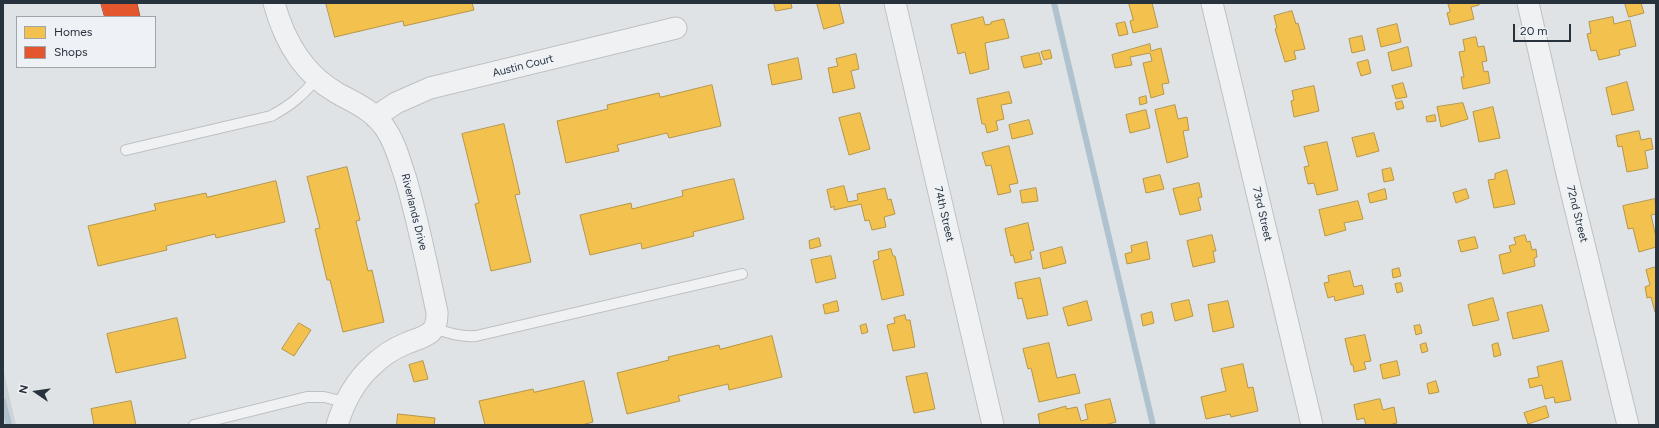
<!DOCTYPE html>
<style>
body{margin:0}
#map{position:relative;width:1659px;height:428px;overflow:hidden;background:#e0e3e5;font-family:Figtree,sans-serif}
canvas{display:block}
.frame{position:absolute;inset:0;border:4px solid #28323d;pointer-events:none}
.legend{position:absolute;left:16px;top:16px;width:140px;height:52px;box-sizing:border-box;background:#eef1f5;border:1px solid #9fa5ab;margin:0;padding:5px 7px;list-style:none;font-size:12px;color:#28323d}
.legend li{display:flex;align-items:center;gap:8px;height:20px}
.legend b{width:20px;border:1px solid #9fa5ab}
.north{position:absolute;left:16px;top:372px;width:40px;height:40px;-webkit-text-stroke:3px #eef1f5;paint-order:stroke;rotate:283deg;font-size:11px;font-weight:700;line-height:16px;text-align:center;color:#28323d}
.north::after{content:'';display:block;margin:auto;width:14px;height:18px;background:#28323d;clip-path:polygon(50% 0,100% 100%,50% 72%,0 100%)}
.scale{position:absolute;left:1513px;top:24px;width:58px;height:18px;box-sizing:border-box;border:2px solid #28323d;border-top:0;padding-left:5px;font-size:12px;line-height:14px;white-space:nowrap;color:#28323d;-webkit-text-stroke:3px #eef1f5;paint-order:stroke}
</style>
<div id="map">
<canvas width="1659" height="428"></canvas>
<div class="frame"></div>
<ul class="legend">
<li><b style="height:11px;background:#f2c14e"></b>Homes</li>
<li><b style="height:11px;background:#e4572e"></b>Shops</li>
</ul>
<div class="north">N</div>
<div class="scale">20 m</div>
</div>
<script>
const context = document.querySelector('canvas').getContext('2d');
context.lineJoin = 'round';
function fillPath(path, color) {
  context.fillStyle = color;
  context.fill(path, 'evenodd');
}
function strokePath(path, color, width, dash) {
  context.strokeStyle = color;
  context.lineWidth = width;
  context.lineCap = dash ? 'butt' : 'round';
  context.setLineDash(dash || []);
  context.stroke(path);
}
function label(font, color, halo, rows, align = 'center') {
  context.font = font + ' Figtree,sans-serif';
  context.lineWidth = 4;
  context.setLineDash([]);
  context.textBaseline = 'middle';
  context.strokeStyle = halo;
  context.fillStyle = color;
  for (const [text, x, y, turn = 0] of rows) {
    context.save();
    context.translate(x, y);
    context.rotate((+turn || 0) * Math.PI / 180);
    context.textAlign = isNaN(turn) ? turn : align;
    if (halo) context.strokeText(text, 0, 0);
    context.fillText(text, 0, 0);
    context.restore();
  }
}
fillPath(new Path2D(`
 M3,368L16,425H3Z`), '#ced3d8');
const homes = new Path2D(`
 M326,3H472L474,10L404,26L403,21L335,37Z
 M774,3H791L792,8L776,11Z
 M817,3H839L844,23L824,29Z
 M1129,3H1152L1158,27L1133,33L1130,21L1133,20Z
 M1448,3H1479V5L1471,7L1474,19L1450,25L1447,13L1450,12Z
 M1625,3H1641L1644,13L1629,17Z
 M1292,11L1296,24L1298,23L1305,49L1294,51L1296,59L1285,62L1275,29L1277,28L1274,16Z
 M983,17L985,25L991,24V22L1004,19L1009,38L985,43L989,69L970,74L965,52L958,54L951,25Z
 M1613,17L1614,24L1630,20L1636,46L1619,50L1620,55L1599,60L1596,50L1591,51L1587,34L1591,33L1589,22Z
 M1125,22L1128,34L1119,36L1116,24Z
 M1397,24L1401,42L1381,47L1377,29Z
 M1362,36L1365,50L1352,53L1349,39Z
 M1476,37L1478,47L1484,46L1487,61L1482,62L1484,72L1488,71L1490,83L1463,89L1461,77H1464L1459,52L1465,51L1463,40Z
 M1150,44L1151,51L1161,48L1169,83L1162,84L1164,94L1151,98L1143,63L1152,61L1150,53L1130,57L1132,65L1115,68L1112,55Z
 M1408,47L1412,66L1392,71L1388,53Z
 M1050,50L1052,58L1044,60L1041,52Z
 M1039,53L1042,64L1024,68L1021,57Z
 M856,54L859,69L851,71L855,88L833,93L828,68L838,66L836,59Z
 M798,58L802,79L772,85L768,65Z
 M1368,60L1371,73L1361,76L1357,63Z
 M1627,82L1634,110L1612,115L1606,88Z
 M1403,83L1407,97L1396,99L1392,86Z
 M712,85L721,126L669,138L667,133L617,145L619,151L566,163L557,121L608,109L607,105L659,93L660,97Z
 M1314,86L1319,111L1294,117L1291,101L1294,100L1292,91Z
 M1009,92L1012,103L1001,105L1004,119L996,121L998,130L987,133L985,124H982L977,99Z
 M1146,96L1147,103L1140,105L1139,98Z
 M1402,101L1404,108L1397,110L1395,103Z
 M1463,103L1468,119L1441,127L1437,107Z
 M1175,105L1178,119L1187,117L1189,130L1183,131L1188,157L1167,163L1155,110Z
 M1493,107L1500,138L1479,142L1473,112Z
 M1146,110L1150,128L1130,133L1126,115Z
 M860,113L870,149L849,155L839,118Z
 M1435,115L1436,121L1427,122L1426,117Z
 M1029,120L1033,134L1012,139L1009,125Z
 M504,124L520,194L515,195L531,262L491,271L475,204L479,203L462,134Z
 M1639,131L1641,140L1651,138L1653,149L1645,151L1648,168L1627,172L1622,146L1618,147L1616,136Z
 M1374,133L1379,151L1357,157L1352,138Z
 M1327,142L1338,190L1317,195L1314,183L1308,184L1304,167L1309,166L1304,147Z
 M1009,146L1018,183L1009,185L1011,192L998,195L991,165L986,166L982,153Z
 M347,167L360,220L356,221L368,271L372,270L384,322L343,332L330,280H327L315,229L320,228L307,177Z
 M1391,168L1394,180L1384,182L1382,170Z
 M1507,170L1515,204L1494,208L1488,180L1495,179V174Z
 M1160,175L1164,189L1146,193L1143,179Z
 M734,179L744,219L693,232L694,236L642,249L641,243L590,255L580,215L631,203L632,209L683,196L682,191Z
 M276,181L285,222L216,238L215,234L166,246L167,250L98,266L88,226L156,210L154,204L206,193L207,197Z
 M1199,183L1202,197L1198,198L1201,210L1180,215L1173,189Z
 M844,186L848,202L858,200L857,194L885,188L888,200L891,199L895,214L884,217L886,227L872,230L869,220L865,221L861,204L834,210V206L831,208L827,190Z
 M1036,188L1038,201L1022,203L1020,191Z
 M1385,189L1387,199L1370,203L1368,194Z
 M1466,189L1469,198L1456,203L1453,193Z
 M1655,199L1656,214L1651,215L1656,237V247L1639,252L1633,228L1628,229L1623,206Z
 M1358,201L1363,219L1344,223L1346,230L1325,236L1319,210Z
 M1028,223L1034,250L1030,251L1032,259L1015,263L1013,255L1011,256L1005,229Z
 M1212,235L1216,251H1213L1215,262L1193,267L1187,241Z
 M1525,235L1527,242L1530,241L1532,250L1536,249L1537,257L1534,258L1535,266L1503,274L1499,255L1511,252L1509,246L1516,244L1514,238Z
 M1475,237L1478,248L1461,252L1458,241Z
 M819,238L821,246L810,249L809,241Z
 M1147,242L1150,259L1127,264L1125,254L1132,252L1131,246Z
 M1062,247L1066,263L1043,269L1040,253Z
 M891,249L893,256H895L904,295L882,300L873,261L879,259L878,252Z
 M831,256L836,278L816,283L811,260Z
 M1656,267V312H1655L1651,297L1647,298L1645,287L1650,285L1646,270Z
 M1399,268L1401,276L1393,278L1392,270Z
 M1350,271L1354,287L1362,285L1364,294L1335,301L1334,296L1328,298L1324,283L1329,282L1328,276Z
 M1040,278L1048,315L1027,319L1022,298L1018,299L1015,283Z
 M1401,283L1403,291L1397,293L1395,284Z
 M1493,298L1499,320L1473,326L1468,305Z
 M1189,300L1193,316L1175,321L1171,304Z
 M837,301L839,311L825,314L823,305Z
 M1087,301L1092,320L1068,326L1063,308Z
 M1228,301L1234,327L1213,332L1208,305Z
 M1542,305L1549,331L1513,339L1507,313Z
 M1152,312L1154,323L1143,326L1141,315Z
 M905,315L906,320H910L915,347L893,351L887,325L895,323L894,318Z
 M177,318L186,358L116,373L107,334Z
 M299,323L311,330L294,356L282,349Z
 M866,324L868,332L862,334L860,326Z
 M1420,325L1422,333L1416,335L1414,326Z
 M1365,335L1371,361L1364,362L1366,369L1354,372L1353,365H1351L1345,339Z
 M772,336L782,377L729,390L728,384L678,396L680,401L627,414L617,373L669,360L668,357L719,345L720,349Z
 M1049,343L1057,378L1075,374L1080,393L1039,402L1031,368L1028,369L1023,349Z
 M1426,343L1428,351L1422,353L1420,345Z
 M1498,343L1501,355L1494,357L1492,345Z
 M423,361L428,379L414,382L409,365Z
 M1397,361L1400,375L1383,379L1380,365Z
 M1562,361L1571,400L1555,403L1554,397L1545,399L1542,385L1530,388L1528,379L1539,377L1537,367Z
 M1243,364L1248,388L1253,387L1258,411L1231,417L1230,414L1206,419L1201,397L1226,391L1221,369Z
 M927,373L935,409L914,413L906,377Z
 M584,381L593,422L582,425H485L479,401L533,389L534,392Z
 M1436,381L1439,392L1429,394L1427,384Z
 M1110,399L1116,422L1105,425H1040L1038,414L1066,406V409L1077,407L1081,421L1088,419L1085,405Z
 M1380,399L1383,410L1394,407L1397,423L1389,425H1366L1364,418L1357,420L1354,405Z
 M131,401L136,425H94L91,409Z
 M1546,406L1549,417L1528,424L1524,413Z
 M398,414L435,418L434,425H397Z`);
fillPath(homes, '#f2c14e');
strokePath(homes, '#b59649', 1);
const shops = new Path2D(`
 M101,3H137L140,17H105Z`);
fillPath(shops, '#e4572e');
strokePath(shops, '#ac4c32', 1);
strokePath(new Path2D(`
 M1054,3L1153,425
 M3,401L9,425`), '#afc2cf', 6);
const lane = new Path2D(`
 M126,150L271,116C291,105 302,96 316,79
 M435,328C449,334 461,337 476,336L742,274
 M194,425L307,397H324L345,402`);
const street = new Path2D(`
 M274,3C284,40 302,73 337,93C355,103 373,110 385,128C395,142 399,159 405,176C418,220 427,266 437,312C438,335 425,336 407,343C395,348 382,356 373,365C355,381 344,402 337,425
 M895,3L993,425
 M1212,3L1312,425
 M1528,3L1567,174L1628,425
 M375,117L396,103L430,88L676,28`);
strokePath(lane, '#bec1c3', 12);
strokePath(street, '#bec1c3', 23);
strokePath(lane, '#f0f1f2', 10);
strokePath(street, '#f0f1f2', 21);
label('11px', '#28323d', '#eef1f5', [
 ["Austin Court",523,66,-14],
 ["Riverlands Drive",414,212,76],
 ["74th Street",944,214,77],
 ["73rd Street",1262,214,77],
 ["72nd Street",1577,214,76]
]);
</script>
